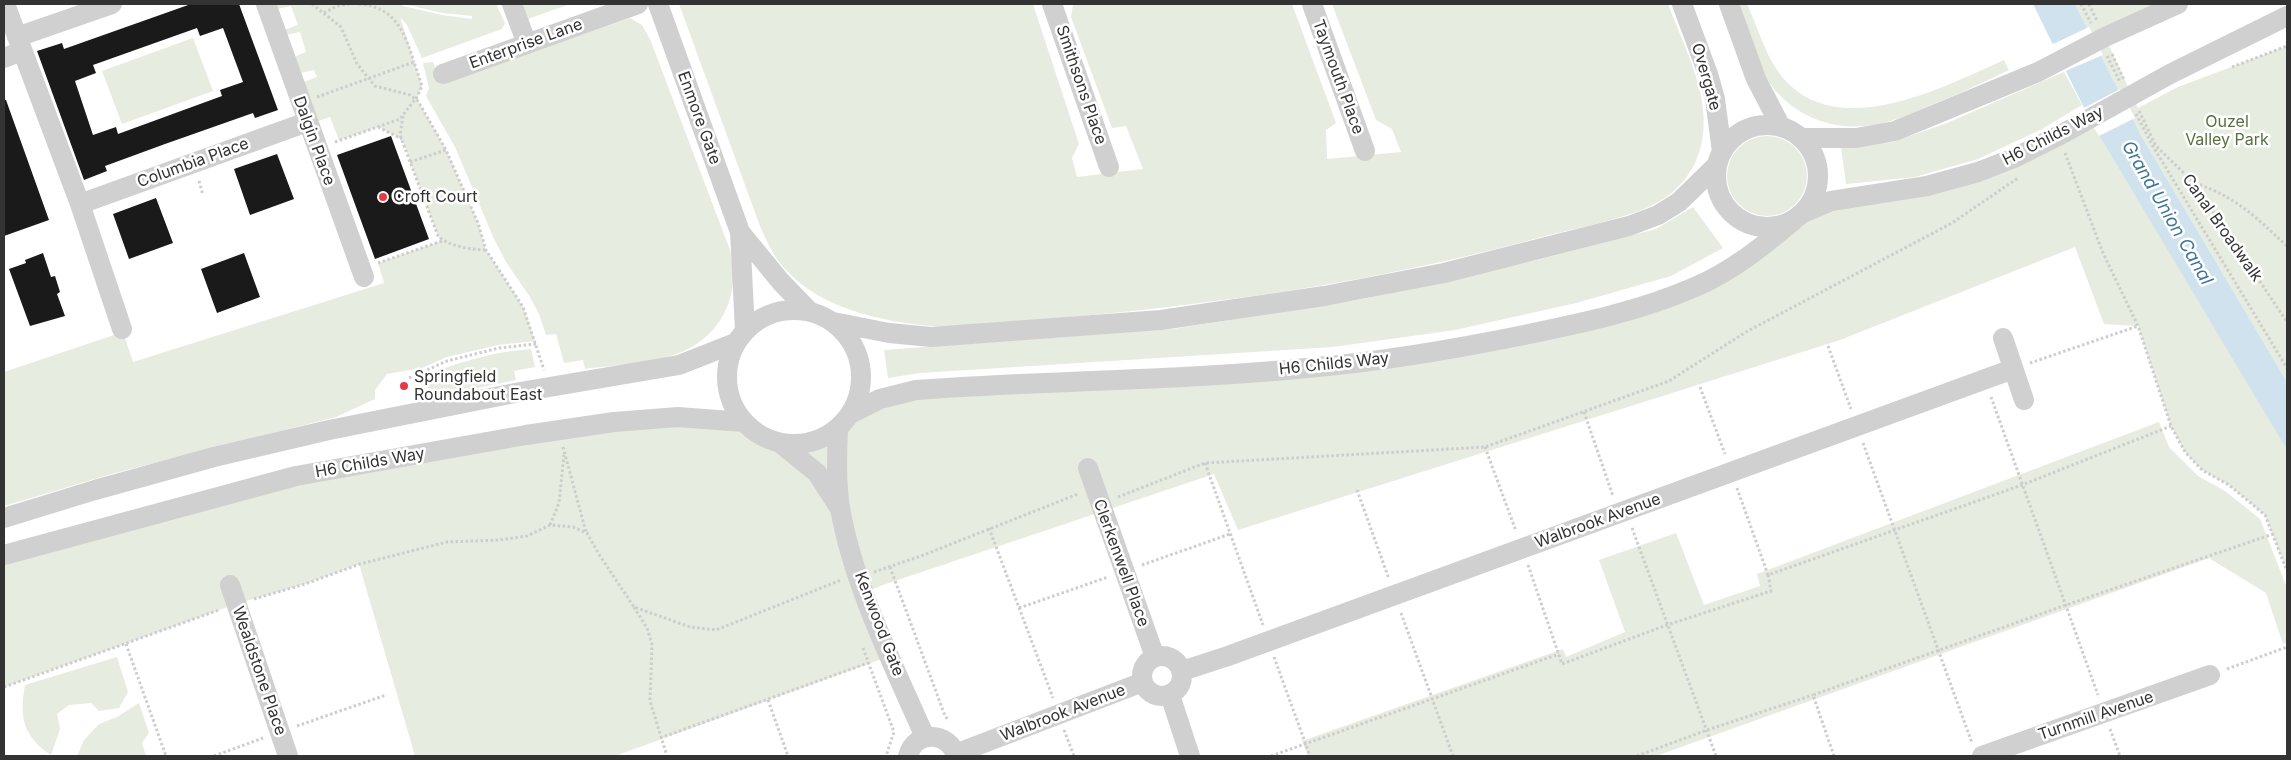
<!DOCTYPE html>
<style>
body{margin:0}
#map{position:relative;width:2291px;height:760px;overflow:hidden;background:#fff;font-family:Inter,sans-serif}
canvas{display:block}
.frame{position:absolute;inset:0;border:5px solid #333;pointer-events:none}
</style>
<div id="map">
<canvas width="2291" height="760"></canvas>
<div class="frame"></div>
</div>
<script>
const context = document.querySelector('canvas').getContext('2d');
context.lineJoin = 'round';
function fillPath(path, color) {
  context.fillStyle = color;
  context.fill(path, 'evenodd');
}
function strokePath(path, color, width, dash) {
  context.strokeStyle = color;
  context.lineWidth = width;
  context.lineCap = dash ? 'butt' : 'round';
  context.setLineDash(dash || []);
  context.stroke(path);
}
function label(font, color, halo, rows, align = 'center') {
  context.font = font + ' Inter,sans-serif';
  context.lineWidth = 5;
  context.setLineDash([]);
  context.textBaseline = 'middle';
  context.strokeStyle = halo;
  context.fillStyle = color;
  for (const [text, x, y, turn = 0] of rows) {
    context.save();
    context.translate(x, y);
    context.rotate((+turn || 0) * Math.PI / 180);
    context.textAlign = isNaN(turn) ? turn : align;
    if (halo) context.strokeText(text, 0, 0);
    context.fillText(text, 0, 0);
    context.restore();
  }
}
fillPath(new Path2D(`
 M275,4H401L403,6L442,15L472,19V16L443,13L404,4H496L505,23L502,29L422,58L407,25L400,17L422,86L417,99L446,150L478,223L486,250L523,307L535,341L498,345L447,357L422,368L387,374L375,390V399L336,417L115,473L4,506V372L123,332L133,362L384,283L378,263L441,241L438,236L402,139L378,127L339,140L330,117L318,121L304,82L317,77L314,70L300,73L294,57L306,52L300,32L286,35L284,30L298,25L291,6L277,9Z
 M521,4H570L525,20Z
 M679,4H1033L1079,144L1072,158L1077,177L1143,169L1126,126L1112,128L1071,17L1073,5L1077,4H1292L1336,123L1326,130L1327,159L1401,152L1392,129L1376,120L1332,4H1668C1686,53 1720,110 1695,163C1688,178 1675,192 1660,201C1633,218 1571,229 1538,238C1424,269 1308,290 1192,304C1110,315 1028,320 946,327C893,324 825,312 787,271C774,258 767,242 760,226Z
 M1740,4H1747C1758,28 1766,58 1784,79C1839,142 1944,87 2004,60L2009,70C1984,82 1959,94 1933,104C1919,110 1905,117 1890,121C1845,135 1797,122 1769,82C1755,62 1748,27 1740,4Z
 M2075,4H2178L2105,37L2138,108L2178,87L2287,46V382L2142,137Z
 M630,18L642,25L650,39L730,250C735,274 735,295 722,317C694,365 635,362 585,369L583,360L564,363L556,334L546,335L539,314L530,297L506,262L494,239L455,147L426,96L429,88L423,63L433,62L440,84Z
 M193,38L213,91L122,124L102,71Z
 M2064,72L2082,105L2042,129L1978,159L1915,177L1846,184L1841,147L1893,142L1947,123Z
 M2088,119L2100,133L2287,450V571L2265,515L2229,485L2202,470L2185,452L2171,426L2138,326L2104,324L2075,247L1840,340L1238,530L1214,474L880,586L865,593L890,656L615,756H415L359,564L305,584L236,604L4,687V555L296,476L526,435L744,422C800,467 831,432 880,399L1316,368L1652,304L1793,221L1927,186Z
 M1727 176a40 40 0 1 1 80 0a40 40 0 1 1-80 0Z
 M1693,207L1723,248L1671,276L1576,303L1455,330L1333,347L920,373L888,378L884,350L1173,329L1363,299L1537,260L1656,229Z
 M531,349L535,367L514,371L516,380L473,389L428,390L427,375C461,361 494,352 531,349Z
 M2159,422L2169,447L2198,476L2225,491L2260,519L2287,588V642L2283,644L2266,593L2209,558L1656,756H1308L1302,741L1563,649L1566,657L1625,632L1599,560L1676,533L1704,605L1760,586L1757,574Z
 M117,657L128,692L119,708L99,711L91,703L69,705L57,714L60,729L51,755C23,737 19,716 25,685Z
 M139,703L149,733L142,743L146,756H77L84,740L99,724L117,717Z`), '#e6ecdf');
fillPath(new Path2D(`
 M2033,4H2075L2142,137L2287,382V450L2089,118Z`), '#cfe2ee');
fillPath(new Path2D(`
 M2089,27L2103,55L2063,72L2049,46Z
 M2120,89L2135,118L2099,136L2082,109Z`), '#fff');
fillPath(new Path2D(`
 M191,4H239L278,110L255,118L253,113L165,144L105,166L107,171L84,180L37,51L62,43L64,49ZM197,28L200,36L223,28L243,82L220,90L222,96L118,134L116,127L93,135L75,81L96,73L93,65Z
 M4,100H6L49,220L4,236Z
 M391,136L429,239L375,259L337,155Z
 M277,154L294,199L250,215L234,169Z
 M156,198L173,243L129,259L113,214Z
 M43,253L51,277L55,276L60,292L57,294L65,316L30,326L9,269L26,263L25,260Z
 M244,253L260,297L217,313L201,269Z`), '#1a1a1a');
strokePath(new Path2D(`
 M312,4L341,27L357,64L375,86L410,95L418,101L446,150L478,223L486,250L523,307L544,370
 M359,4C395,7 404,31 414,62
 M2081,4L2091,23
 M2089,4L2097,21
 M324,13L337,6L349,4
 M2112,54L2124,80
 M2107,56L2120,82
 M2232,67L2287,46
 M317,97L414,62L422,86L416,99
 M2139,111L2156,146L2194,183L2287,322
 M2136,114L2154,148L2287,368
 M403,116L400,135L438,236C447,246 473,250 486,250
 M378,127L402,139
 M335,142L400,119L416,98
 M2065,153L2103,253L2138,326L2171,426L2185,452L2202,470L2229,485L2265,515L2287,571
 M410,162L446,150
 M199,181L203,195
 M2195,183C2238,198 2254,216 2287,246
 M378,263L442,241
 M1828,346L1851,409
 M2030,363L2138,326
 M409,378L447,361L499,348L536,344
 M1700,387L1725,454
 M1991,397L2098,695
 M1584,412L1613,496
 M1863,443L1972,743
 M563,447L586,532
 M1485,447L1516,531
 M1205,463L1263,625
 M1737,488L1768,575L2022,485L2171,426
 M1357,490L1389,579
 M1118,497L1205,463L1485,447L1669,381L1746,332L1952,223L2018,178
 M550,525L559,503L564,455
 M989,528L1053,698
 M1632,528L1716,756
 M1142,565L1230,534
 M1528,565L1562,664L1667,625L1771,591L1768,575
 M890,567L945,716L949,721
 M874,572L921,556L1078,494
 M254,599L305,584L360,564L447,542L499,540L527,536L550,525L573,527L587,533L600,556L634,607L690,627L716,630L841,580
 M634,607L647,628L652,644L650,701L667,756
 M1019,608L1108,577
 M1401,613L1453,756
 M126,644L166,756
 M863,648L894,732L886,756
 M1274,657L1310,756
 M2227,669L2287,647
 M4,687L219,610
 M768,700L788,756
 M297,726L386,695
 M2110,729L2120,756
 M1064,730L1074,756
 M660,738L868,663
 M214,756L263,738
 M1271,756L1559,654
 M1637,756L1707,730L1813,695
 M1834,756L1813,695L2066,605L2273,534`), '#cdcdcd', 3, [2.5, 2.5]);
strokePath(new Path2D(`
 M5,4L80,204L122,329
 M266,4L364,277
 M512,4L527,44
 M658,4L740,232L745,330
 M1052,4L1109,167
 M1312,4L1365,151
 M1682,4L1708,74L1715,99L1722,152
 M1729,4L1756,79L1781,127
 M17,37L112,4
 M4,58L22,51
 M443,74L638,4
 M1716 176a51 51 0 1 1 102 0a51 51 0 1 1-102 0Z
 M1802,138H1856L1895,131L2038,72L2105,37L2178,4
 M80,204L307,122
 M1803,213L1831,201L1927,186L1978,172L2014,158L2062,134L2170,74L2287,16
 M740,232L781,282L810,312
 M727 377a67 67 0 1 1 134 0a67 67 0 1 1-134 0Z
 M833,322L889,333L931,337L1161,320L1324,296L1444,273L1629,226L1658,215L1679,202L1717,165
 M2003,338L2024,400
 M850,414L880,399L916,390C1049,380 1183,381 1317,367C1386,361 1455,349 1524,335C1582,323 1640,311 1695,287C1731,272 1763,246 1793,221
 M838,428C837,454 836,482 840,508C854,587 893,664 925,737
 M780,443L817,473L839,507
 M1088,468L1155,657
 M4,518L95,490L214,457L329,430L520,392L679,365L735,343
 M4,555L296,476L526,435L614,422L678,417L744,422
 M230,585L288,756
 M1142 676a20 20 0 1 1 40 0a20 20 0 1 1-40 0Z
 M1182,671L1228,656L2013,369
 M1170,695L1190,756
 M955,754L1143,682
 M908,756C915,730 949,731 956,756
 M1982,756L2210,675`), '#d0d0d0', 20);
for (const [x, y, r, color] of [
 [383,197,5,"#e63946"],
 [404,386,5,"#e63946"]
]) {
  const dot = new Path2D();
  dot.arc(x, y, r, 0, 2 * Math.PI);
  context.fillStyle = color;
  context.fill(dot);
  strokePath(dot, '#fff', 2);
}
label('16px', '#333', '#fff', [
 ["Enterprise Lane",526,44,-20],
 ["Taymouth Place",1338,77,70],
 ["Overgate",1706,77,74],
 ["Smithsons Place",1081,85,71],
 ["Enmore Gate",699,118,70],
 ["H6 Childs Way",2053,136,-27],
 ["Dalgin Place",314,141,70],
 ["Columbia Place",193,163,-20],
 ["Canal Broadwalk",2222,228,55],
 ["H6 Childs Way",1334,364,-6],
 ["H6 Childs Way",370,463,-10],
 ["Walbrook Avenue",1598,521,-20],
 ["Clerkenwell Place",1121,563,70],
 ["Kenwood Gate",879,624,69],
 ["Wealdstone Place",259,671,71],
 ["Walbrook Avenue",1063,713,-21],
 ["Turnmill Avenue",2096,716,-19]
]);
label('16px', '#56703f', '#fff', [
 ["Ouzel",2227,122],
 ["Valley Park",2227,140]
]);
label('16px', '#333', '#fff', [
 ["Croft Court",393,197],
 ["Springfield",414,377],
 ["Roundabout East",414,395]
], 'left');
label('italic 18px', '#3f7597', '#fff', [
 ["Grand Union Canal",2167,213,60]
]);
</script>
